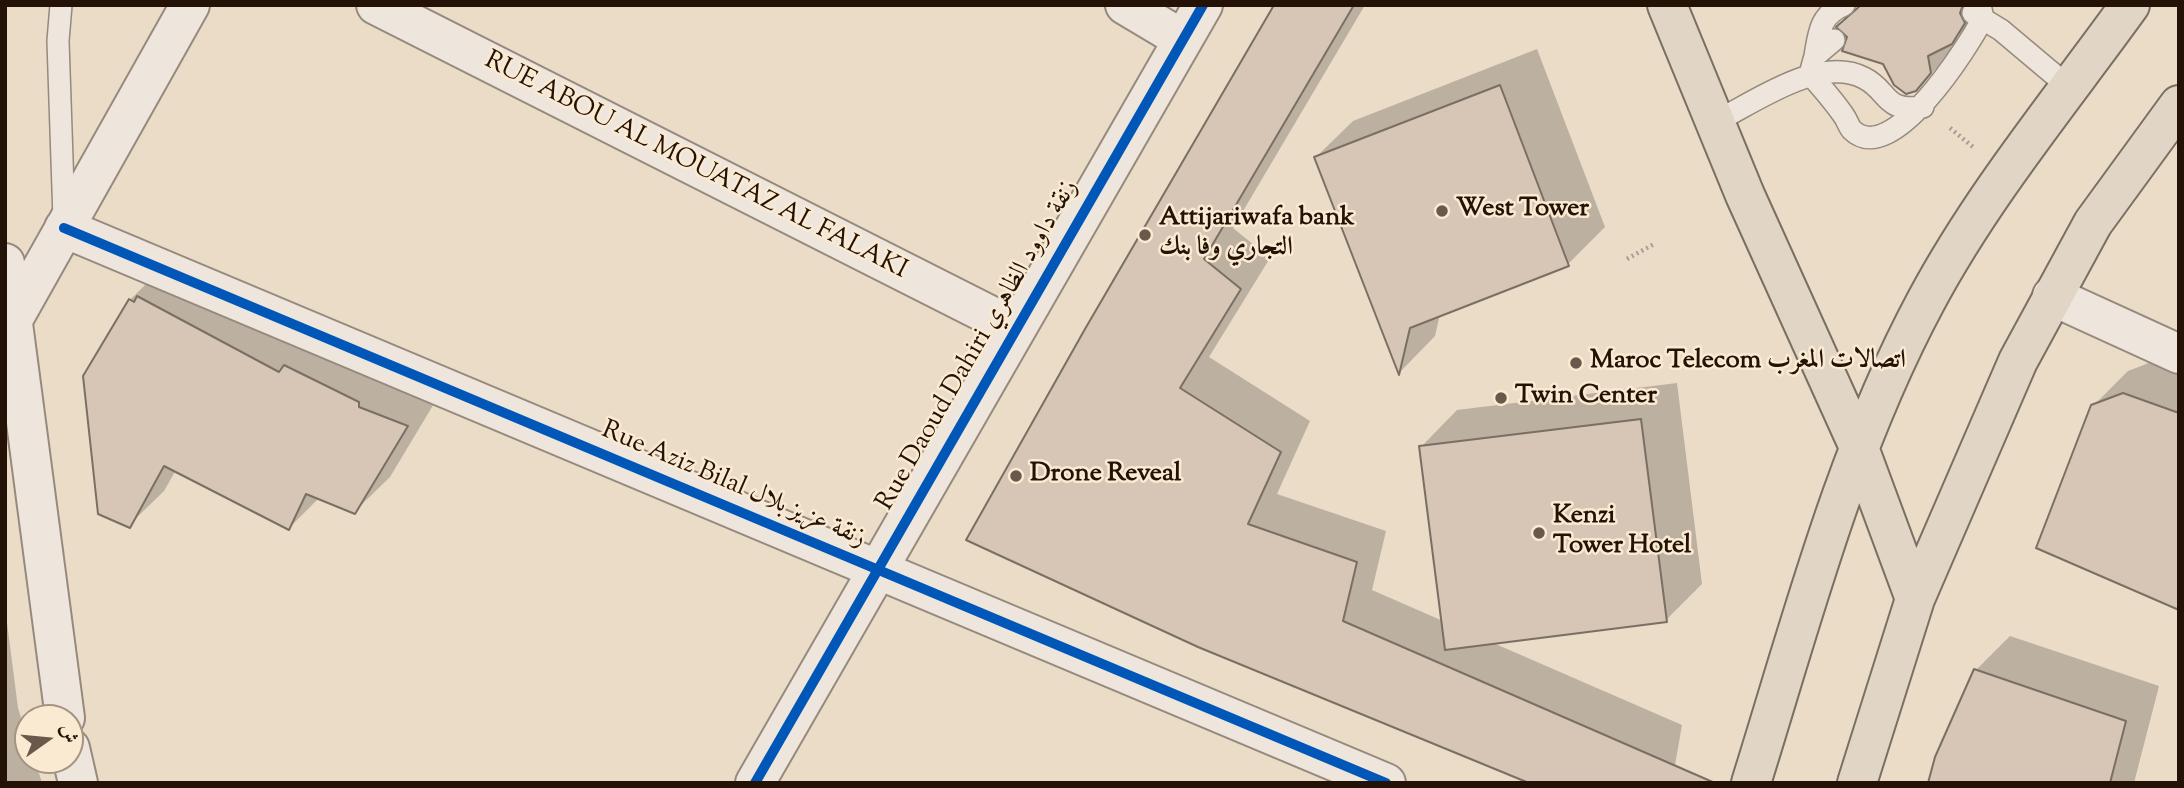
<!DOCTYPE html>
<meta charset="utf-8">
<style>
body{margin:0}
#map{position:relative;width:2184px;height:788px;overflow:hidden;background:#ebdcc8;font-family:"Sorts Mill Goudy",Amiri,serif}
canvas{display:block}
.frame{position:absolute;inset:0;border:7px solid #251207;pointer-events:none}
.north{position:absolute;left:14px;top:704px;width:70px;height:70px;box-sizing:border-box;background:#fbead2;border:2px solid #a59481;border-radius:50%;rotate:75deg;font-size:19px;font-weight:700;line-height:28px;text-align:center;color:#251207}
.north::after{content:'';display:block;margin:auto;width:24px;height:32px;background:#6a594b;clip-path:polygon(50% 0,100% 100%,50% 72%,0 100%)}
</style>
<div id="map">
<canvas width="2184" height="788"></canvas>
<div class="frame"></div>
<div class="north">ش</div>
</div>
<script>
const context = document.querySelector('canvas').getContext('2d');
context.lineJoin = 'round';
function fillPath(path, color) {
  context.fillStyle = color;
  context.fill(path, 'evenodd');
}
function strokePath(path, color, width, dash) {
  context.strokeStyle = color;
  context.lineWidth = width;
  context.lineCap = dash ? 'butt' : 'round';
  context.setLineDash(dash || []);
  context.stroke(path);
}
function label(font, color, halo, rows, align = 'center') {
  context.font = font + ' "Sorts Mill Goudy",Amiri,serif';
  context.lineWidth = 5;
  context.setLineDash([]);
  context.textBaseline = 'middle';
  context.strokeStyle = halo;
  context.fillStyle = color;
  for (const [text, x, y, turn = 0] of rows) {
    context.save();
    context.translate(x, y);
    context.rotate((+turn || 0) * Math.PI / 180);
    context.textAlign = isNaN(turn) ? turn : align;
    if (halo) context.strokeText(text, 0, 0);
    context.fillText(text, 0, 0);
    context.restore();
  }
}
fillPath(new Path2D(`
 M1276,5H1365L1233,228L1270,258L1209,357L1310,421L1277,494L1386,531L1372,590L1443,621L1421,447L1457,410L1677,383L1702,584L1666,620L1491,642L1682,725L1675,765L1657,783L969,539Z
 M1860,5H1985L1957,37L1958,44L1944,61L1915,90L1838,27Z
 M1537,49L1605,227L1568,264L1440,314L1435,336L1400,372L1316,157L1353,121Z
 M165,265L441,392L390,477L355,511L319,498L289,528L176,470L164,491L129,525L86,375L130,300Z
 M2159,359L2179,366V610L2093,406L2128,371Z
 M5,607L18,708L28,739V760H35L42,783H5Z
 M2010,636L2159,686L2134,783H1930L1976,670Z`), '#0003');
const building = new Path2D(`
 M1274,5H1354L1204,259L1241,289L1180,388L1281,452L1248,524L1357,562L1343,621L1715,783H1529L1198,647L966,540L1085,329Z
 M1861,5H1963L1960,13L1965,23L1952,44L1928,56L1931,73L1916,91L1906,94L1894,85L1883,64L1842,51L1847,37L1836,27Z
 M1500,85L1569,266L1410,328L1399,375L1314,157Z
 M137,296L279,372L284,365L359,402V407L408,426L355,514L306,494L289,530L164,466L130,528L98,514L83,376L129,299L134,302Z
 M2123,393L2179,413V610L2036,548L2091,405Z
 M1641,419L1667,622L1445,650L1419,446Z
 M1974,669L2126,721L2110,783H1928L1935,757Z`);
fillPath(building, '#d7c5b5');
strokePath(building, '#796f63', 2);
const lane = new Path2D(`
 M61,5L58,41L64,219
 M1973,13L2001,30L2070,88
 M1834,40L1815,56L1810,74C1822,88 1834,101 1844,116C1847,120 1849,127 1852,130C1892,169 1969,45 1983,18L1980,5
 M1815,56C1819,32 1820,15 1844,5
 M1715,122C1755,102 1819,55 1864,78C1890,91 1882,112 1923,107`);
const street = new Path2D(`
 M376,5L1015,328
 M1125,5L1182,39
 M64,228L1386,783
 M5,263L65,718
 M2052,296L2179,354
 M10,325L190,5
 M70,748L78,783
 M755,783L1203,5`);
const primary = new Path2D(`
 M1667,5L1745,195L1858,445L1915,599
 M1751,783C1802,620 1845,452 1926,301C1982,196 2060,102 2130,5
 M1857,783L1915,599L2018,361L2093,223L2179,105`);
strokePath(lane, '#958a7d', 24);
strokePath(street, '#958a7d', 42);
strokePath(primary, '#796f63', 42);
strokePath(new Path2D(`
 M1950,128L1973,147
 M1627,259L1654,244`), '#a59e96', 4.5, [2, 3.5]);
strokePath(lane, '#eee6dc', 21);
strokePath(street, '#eee6dc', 38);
strokePath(primary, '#e1d6c6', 38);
strokePath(new Path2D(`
 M64,228L1386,783
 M755,783L1203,5`), '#0057b8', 10);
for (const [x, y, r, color] of [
 [1442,211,7,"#6a594b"],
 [1145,235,7,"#6a594b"],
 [1576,363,7,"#6a594b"],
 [1501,398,7,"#6a594b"],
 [1016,476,7,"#6a594b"],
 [1539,533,7,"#6a594b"]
]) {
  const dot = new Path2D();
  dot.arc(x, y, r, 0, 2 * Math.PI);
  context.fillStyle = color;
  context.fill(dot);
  strokePath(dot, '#fbead2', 2.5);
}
label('26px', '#251207', '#fbead2', [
 ["RUE ABOU AL MOUATAZ AL FALAKI",695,167,27],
 ["Rue Daoud Dahiri زنقة داوود الظاهري",979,346,-60],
 ["Rue Aziz Bilal زنقة عزيز بلال",733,486,23]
]);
label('bold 26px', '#251207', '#fbead2', [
 ["West Tower",1456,211],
 ["Attijariwafa bank",1159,220],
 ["التجاري وفا بنك",1159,250],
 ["Maroc Telecom اتصالات المغرب",1590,363],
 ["Twin Center",1515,398],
 ["Drone Reveal",1030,476],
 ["Kenzi",1553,518],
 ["Tower Hotel",1553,548]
], 'left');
</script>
